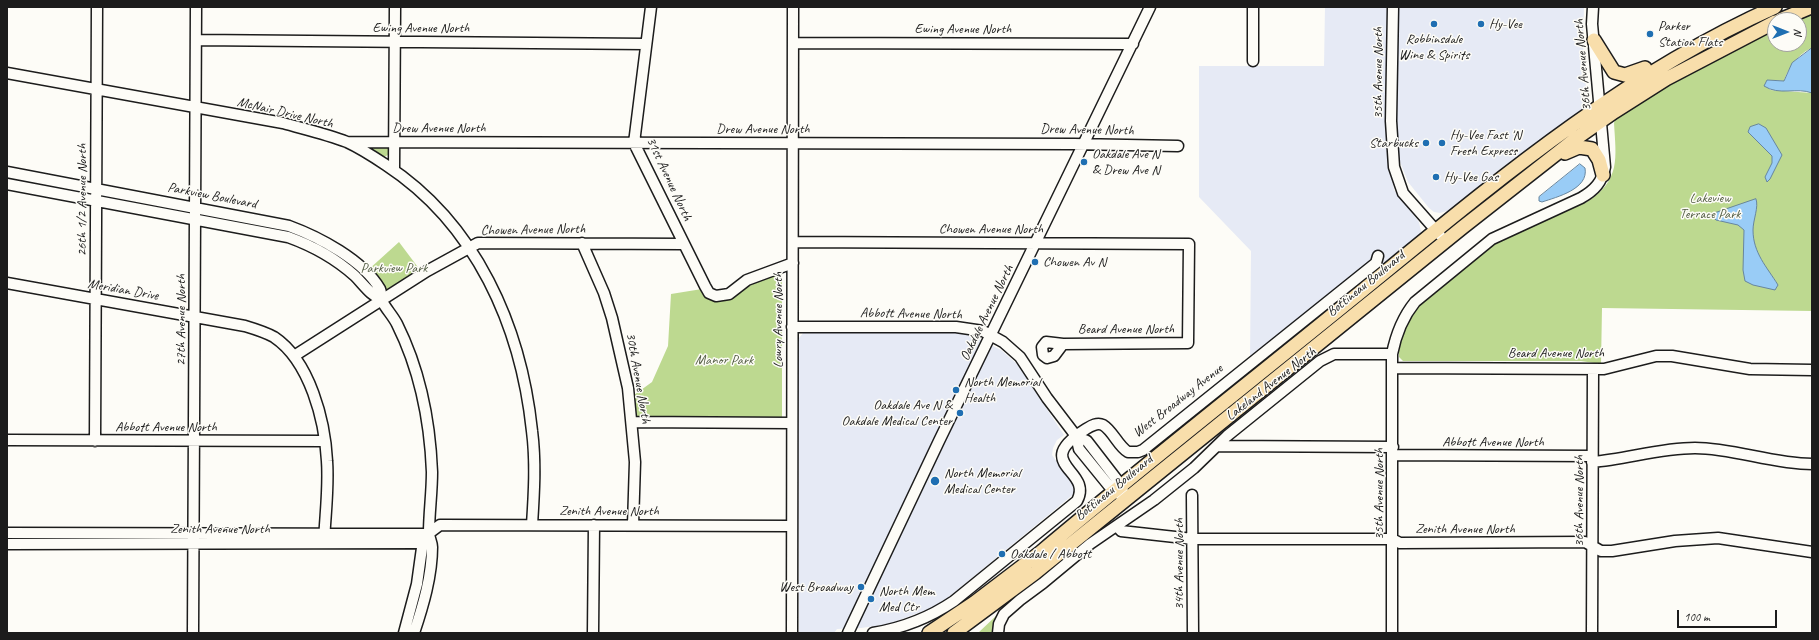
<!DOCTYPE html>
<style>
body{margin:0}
#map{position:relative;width:1819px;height:640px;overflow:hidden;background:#fdfcf7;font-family:Caveat,sans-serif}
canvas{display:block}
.frame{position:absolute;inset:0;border:8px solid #1c1c1c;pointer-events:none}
.north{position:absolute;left:1767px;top:12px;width:40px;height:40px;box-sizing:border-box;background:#fdfcf7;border:1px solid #a3a29f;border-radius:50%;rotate:90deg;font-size:11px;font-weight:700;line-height:16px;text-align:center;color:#1c1c1c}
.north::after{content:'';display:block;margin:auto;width:14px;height:18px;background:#1f6fb2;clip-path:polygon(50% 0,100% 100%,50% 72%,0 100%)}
.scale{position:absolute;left:1677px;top:610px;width:100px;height:18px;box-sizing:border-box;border:2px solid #1c1c1c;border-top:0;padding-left:5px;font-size:12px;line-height:14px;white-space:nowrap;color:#1c1c1c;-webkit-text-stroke:3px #fdfcf7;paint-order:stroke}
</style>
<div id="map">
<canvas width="1819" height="640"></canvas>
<div class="frame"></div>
<div class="north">N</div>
<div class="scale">100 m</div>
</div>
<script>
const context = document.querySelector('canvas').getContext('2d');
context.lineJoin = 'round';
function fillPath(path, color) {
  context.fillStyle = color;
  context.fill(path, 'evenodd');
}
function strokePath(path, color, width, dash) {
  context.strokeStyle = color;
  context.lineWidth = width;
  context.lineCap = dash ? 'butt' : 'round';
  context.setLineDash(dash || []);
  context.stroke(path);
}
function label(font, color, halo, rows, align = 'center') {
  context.font = font + ' Caveat,sans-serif';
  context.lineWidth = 3;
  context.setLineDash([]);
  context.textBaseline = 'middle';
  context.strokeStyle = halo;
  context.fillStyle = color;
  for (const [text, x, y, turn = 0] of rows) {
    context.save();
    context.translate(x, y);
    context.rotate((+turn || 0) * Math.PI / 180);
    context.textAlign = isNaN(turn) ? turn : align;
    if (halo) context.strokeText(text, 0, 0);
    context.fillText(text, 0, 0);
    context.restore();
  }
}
fillPath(new Path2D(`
 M1325,7H1388L1387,151L1394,190L1419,222L1421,232L1420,238L1257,371L1250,360L1251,251L1199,197V66H1324Z
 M1397,7H1584L1583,41L1587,104L1582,111L1499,170L1450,210L1440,213L1434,212L1429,208L1408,182L1397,154Z
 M804,332L957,333L973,336L1001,350L1017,364L1064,435L1057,440L1053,448L1052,455L1074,486L1075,493L939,605L889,624L861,628L837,629L834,633H799V338Z`), '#e6eaf5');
fillPath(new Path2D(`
 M1812,12V48C1799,53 1788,68 1784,81L1767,80L1770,90L1812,93V311L1602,308L1601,364L1581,361H1403L1399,357V351L1403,331L1409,319L1424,300L1498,241L1587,202C1621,180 1616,158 1614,123L1616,117L1716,56L1775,27V44H1799V20H1792Z
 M370,146L388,147L390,154L384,157L371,149Z
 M399,242L420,270L386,290L368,270Z
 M782,272V419L637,417L634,395L652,382L668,346L671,294L702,289L714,300L725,301L753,284Z
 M997,615L994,633H978Z`), '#bdd990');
const water = new Path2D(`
 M1812,48V93C1797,87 1779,96 1764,86L1767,80L1784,81L1792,63Z
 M1759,124L1766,128L1782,155L1770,179L1767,182L1765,177L1772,163V156L1748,132L1750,127Z
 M1580,164L1585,168C1589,189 1557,197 1542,202L1539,201V197Z
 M1756,199C1759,207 1753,220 1753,230C1753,253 1767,267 1778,285L1775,290L1753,285L1745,281L1743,270L1744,230L1738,225L1716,220L1713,217L1715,213Z`);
fillPath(water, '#99ccf6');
strokePath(water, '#67869f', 1);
const minor = new Path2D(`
 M651,7L634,143L705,286L709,293L716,296L729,294L747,280L793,263
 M1393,7L1391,121L1394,167L1403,193L1440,235
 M196,40L646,44
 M793,43L1133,44
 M1253,61V7
 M7,73L283,123C304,129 326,134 347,142C360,148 374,157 386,165C476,224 521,326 532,431C536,462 534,494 532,525
 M348,142L1074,144L1178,146
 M394,170L395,7
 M7,172L289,226C319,237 363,260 380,289C382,293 380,297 382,301C386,309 393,316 397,324C420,370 430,421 432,472C432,493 429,513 429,533C429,538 432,542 432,547C432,576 423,606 414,633
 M7,184L288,237C313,246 335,258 355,276C364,285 370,295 382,300
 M793,242L1189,244L1188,343L1063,344L1046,342L1042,347L1043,355L1047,358L1054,356L1063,344
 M582,243L604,293L612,318L628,388L635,462L633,525
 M7,283L245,326C255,329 265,332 274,337C310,361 325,421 327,461C329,488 325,516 324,543
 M792,327H956L983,331L1003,342L1020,357L1047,398L1076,436L1079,449L1114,492L1119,494
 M294,356L427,271L478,243L683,244
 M1393,368L1604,369L1656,356H1672L1750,369L1812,370
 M632,422L792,423
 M1076,436L1087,441L1121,485L1123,491
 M7,440L325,441
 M95,441L97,7
 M1217,446L1393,447
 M1393,455L1592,456
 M1592,462C1627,459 1660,448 1695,448C1734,448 1772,464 1812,464
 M1192,495L1193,633
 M1117,526L1121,531L1193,539H1392L1400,543L1585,542L1601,551H1612L1675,541L1718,538L1812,552
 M7,533L429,534
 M7,544L416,543L440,525L792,526
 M193,633L196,7
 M404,633L417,584L422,548L428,536
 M593,633L594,525
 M792,633L793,7
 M848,633L939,441L1150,7
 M873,633C903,628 929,618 954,601L1077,501C1094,469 1029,465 1086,429C1091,426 1097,422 1103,425C1113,431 1118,446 1128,452H1138L1143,450L1376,263L1378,256
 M998,633L999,624L1004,614L1020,600L1043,583L1090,544L1154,500L1194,468L1227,436L1320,361L1334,354H1392
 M1392,633V354C1396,334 1402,318 1415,302L1492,239L1581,198C1595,190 1602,182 1605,167L1592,24L1593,7
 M1592,633L1593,369`);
const major = new Path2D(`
 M1780,20L1811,7
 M1594,40L1614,72L1625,75L1645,68
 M1565,153L1579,147L1592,149L1599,160L1603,175
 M929,633L974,603L1041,552C1143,466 1249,383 1352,299C1487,189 1614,79 1775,7
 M954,633L1035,573L1463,227L1574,140L1614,112L1666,79L1775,22`);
strokePath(minor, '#1c1c1c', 13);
strokePath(major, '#1c1c1c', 16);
strokePath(minor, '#fdfcf7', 10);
strokePath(major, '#f8deab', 13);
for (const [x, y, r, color] of [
 [1434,24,4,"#1f6fb2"],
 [1481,24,4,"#1f6fb2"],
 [1650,34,4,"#1f6fb2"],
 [1426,143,4,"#1f6fb2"],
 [1442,143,4,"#1f6fb2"],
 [1084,162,4,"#1f6fb2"],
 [1436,177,4,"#1f6fb2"],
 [1035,262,4,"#1f6fb2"],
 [956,390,4,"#1f6fb2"],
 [960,413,4,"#1f6fb2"],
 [935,481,5,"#1f6fb2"],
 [1002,554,4,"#1f6fb2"],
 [861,587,4,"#1f6fb2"],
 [871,599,4,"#1f6fb2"]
]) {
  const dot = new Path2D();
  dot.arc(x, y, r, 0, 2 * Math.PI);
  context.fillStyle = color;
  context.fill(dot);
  strokePath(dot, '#fdfcf7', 1.5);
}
label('14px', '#1c1c1c', '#fdfcf7', [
 ["Hy-Vee",1489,24],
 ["Parker",1658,26],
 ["Station Flats",1658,42],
 ["Robbinsdale",1434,39,"center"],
 ["Wine & Spirits",1434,55,"center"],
 ["Hy-Vee Fast 'N",1450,135],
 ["Fresh Express",1450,151],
 ["Starbucks",1418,143,"right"],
 ["Oakdale Ave N",1092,154],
 ["& Drew Ave N",1092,170],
 ["Hy-Vee Gas",1444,177],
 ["Chowen Av N",1043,262],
 ["North Memorial",964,382],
 ["Health",964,398],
 ["Oakdale Ave N &",952,405,"right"],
 ["Oakdale Medical Center",952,421,"right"],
 ["North Memorial",944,473],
 ["Medical Center",944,489],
 ["Oakdale / Abbott",1010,554],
 ["West Broadway",853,587,"right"],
 ["North Mem",879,591],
 ["Med Ctr",879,607]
], 'left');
label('14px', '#1c1c1c', '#fdfcf7', [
 ["Ewing Avenue North",421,28],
 ["Ewing Avenue North",963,29],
 ["36th Avenue North",1583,65,-95],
 ["35th Avenue North",1378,73,-90],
 ["McNair Drive North",285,113,13],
 ["Drew Avenue North",439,128],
 ["Drew Avenue North",763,129],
 ["Drew Avenue North",1087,130,1],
 ["31st Avenue North",669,179,65],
 ["Parkview Boulevard",212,196,11],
 ["26th 1/2 Avenue North",82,200,-90],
 ["Chowen Avenue North",991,229],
 ["Chowen Avenue North",533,230,-1],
 ["Bottineau Boulevard",1366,284,-39],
 ["Meridian Drive",123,290,10],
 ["Oakdale Avenue North",987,313,-64],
 ["Abbott Avenue North",911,314,1],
 ["27th Avenue North",181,320,-90],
 ["Lowry Avenue North",778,320,-90],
 ["Beard Avenue North",1126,329],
 ["Beard Avenue North",1556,353],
 ["30th Avenue North",638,378,80],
 ["Lakeland Avenue North",1271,384,-38],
 ["West Broadway Avenue",1178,401,-38],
 ["Abbott Avenue North",166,427],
 ["Abbott Avenue North",1493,442],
 ["Bottineau Boulevard",1114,488,-39],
 ["35th Avenue North",1379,494,-90],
 ["36th Avenue North",1579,501,-90],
 ["Zenith Avenue North",609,511],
 ["Zenith Avenue North",220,529],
 ["Zenith Avenue North",1465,529],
 ["34th Avenue North",1179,564,-90]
]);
label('14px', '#545e45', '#fdfcf7', [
 ["Lakeview",1710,198],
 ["Terrace Park",1710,214],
 ["Parkview Park",394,268],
 ["Manor Park",724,360]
]);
</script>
